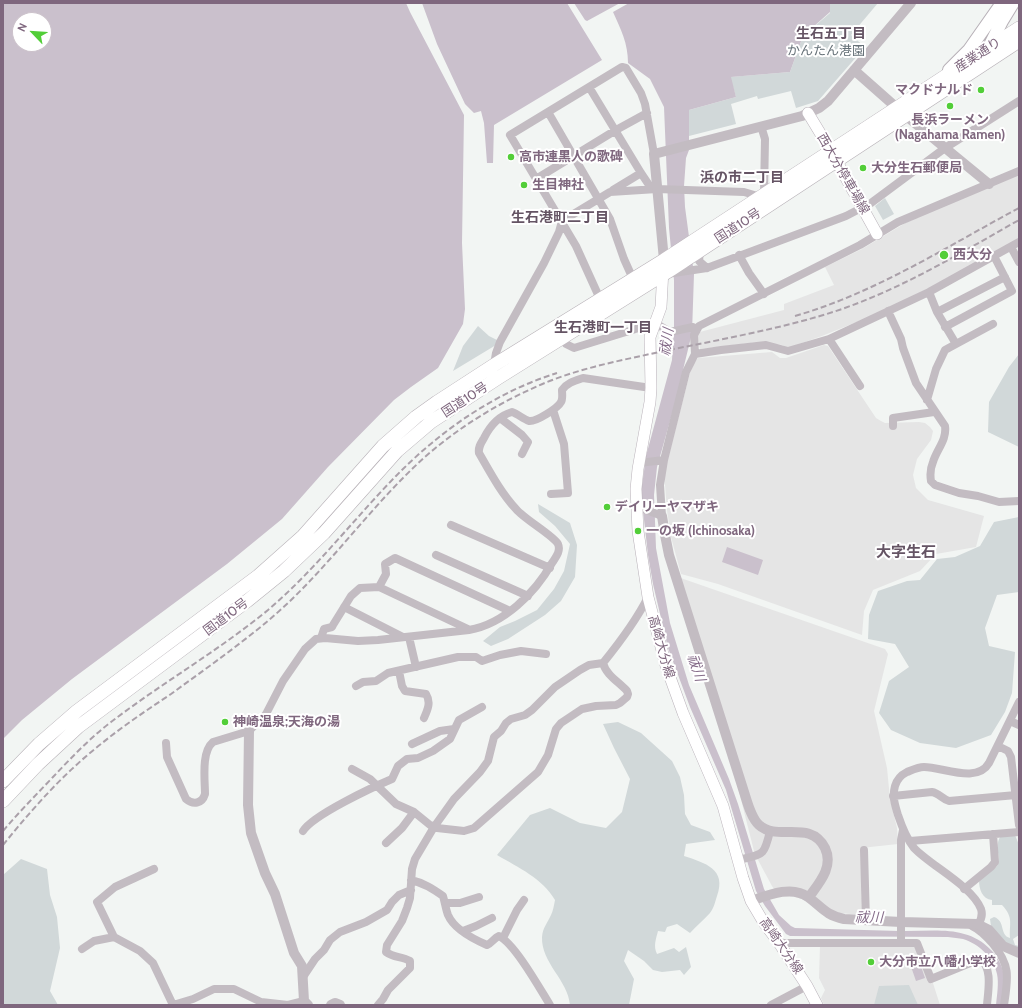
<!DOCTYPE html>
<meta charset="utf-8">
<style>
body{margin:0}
#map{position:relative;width:1022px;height:1008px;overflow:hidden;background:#f2f5f3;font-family:Cabin,sans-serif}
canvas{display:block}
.frame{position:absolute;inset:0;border:4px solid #7f677e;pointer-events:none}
.north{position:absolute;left:12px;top:12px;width:40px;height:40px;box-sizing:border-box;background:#fff;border:1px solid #ccc2cb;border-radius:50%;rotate:295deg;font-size:11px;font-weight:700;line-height:16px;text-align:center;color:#7f677e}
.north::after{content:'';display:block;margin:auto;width:14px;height:18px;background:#52ce38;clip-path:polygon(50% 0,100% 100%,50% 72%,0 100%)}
</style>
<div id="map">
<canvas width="1022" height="1008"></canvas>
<div class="frame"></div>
<div class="north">N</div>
</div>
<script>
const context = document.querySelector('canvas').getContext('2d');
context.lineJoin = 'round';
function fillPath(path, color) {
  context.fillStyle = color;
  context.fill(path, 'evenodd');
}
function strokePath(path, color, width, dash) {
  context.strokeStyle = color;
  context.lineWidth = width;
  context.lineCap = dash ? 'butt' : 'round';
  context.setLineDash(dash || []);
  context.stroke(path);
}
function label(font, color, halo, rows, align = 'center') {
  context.font = font + ' Cabin,"Noto Sans JP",sans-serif';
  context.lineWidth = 4;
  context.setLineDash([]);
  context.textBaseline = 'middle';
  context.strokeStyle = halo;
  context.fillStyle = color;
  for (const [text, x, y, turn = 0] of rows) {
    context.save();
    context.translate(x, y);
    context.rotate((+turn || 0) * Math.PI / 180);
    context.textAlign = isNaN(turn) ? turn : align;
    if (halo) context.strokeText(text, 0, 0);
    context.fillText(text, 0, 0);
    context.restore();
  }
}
fillPath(new Path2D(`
 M1019,174V239L929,288L879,313L822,336L788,348L782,345L759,342L700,349L696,333L784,310V304L834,285L825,267L862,249L907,222Z
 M824,345L828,346L876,418L881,421L885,423L919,422L925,423L930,427L933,431L931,440L917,459L913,475L916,488L928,500L984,516L976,547L936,554L920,571L873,590L864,611L862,635L718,584L681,574L671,537L667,510L664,472L690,373L694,363L698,358L772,352L780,358H786Z
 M672,575L885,649L888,654L874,711L887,768L890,799L897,828L898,844L861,848L862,915L839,913L774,889L772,886L758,860L754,851L734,772Z
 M916,945L932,980L940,1005H824L821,998L825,990L819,978L820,946Z`), '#e5e5e5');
fillPath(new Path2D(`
 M830,3H878L851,35L865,47L818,101L796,108L791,91L758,99L757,96L731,104L736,124L689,136V110L736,97L730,77L790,72L803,36L830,13Z
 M885,198L894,214L883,220L875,206Z
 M478,326L489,336L497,340L496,345L453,371L463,346Z
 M1019,354V447L988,432L989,402L1009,367Z
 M538,504L570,523L577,545L575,577L561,601L545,615L508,639L491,646L483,641L500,627L515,621L537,610L554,589L564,571L570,544L555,526L539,512Z
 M1019,517V592L997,595L985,628L989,646L1015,652L1012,693L1005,712L991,735L956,748L920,743L891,730L879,713L889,681L909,667L895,644L868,639L869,615L878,591L907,581L920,580L937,559L955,557L980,546L994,522Z
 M618,722L641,733L672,761L680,777L684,795L685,814L691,825L710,832L715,840L686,844L684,856C705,863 727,869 717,896C715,902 714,908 710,913C704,920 696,926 690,933L677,924L667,927L665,932L658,931C656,939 653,946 657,954L674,948L679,952L686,947L691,967L684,975L680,970L662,972L653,970L644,961L628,950L624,961L634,979L629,1005H570C568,980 541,963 542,937C543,927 547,924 551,915C553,911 554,905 555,900C542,878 519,868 497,855L530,815L550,808L580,823L606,828L622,812L630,779L614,748L603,724Z
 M1015,835L1019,845V935L1013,939L1015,945L1019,946V948L1009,946L991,926L990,919L994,917C1006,921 999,935 1010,938C1009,923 1014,918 1002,905H992V900C982,899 979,889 979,880C984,876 992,871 997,866C1002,858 994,848 1000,837Z
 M21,859L47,869L50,895L57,917L60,948L50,991L58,1005H3V875Z
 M909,985L918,1005H874L879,986Z`), '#d1d8d9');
fillPath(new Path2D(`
 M3,3H406L410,12L464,115L462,243L465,309L463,324L438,368L411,387L394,400L328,467L282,519L227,564L72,679L22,720L3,739ZM20,20H44V44H20Z
 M422,3H567L602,60L494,125L493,163H487L484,123L481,111L474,113L465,104L437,44Z
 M574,3H620L587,21L585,20Z
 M629,3H830V12L803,36L790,72L731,77L736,97L689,110V150L686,158L684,186L685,207L694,274L692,333L674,407L657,467L654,495L656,548L670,623L689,685L729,779L738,804L764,889L779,915L791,926L795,928C830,929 864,930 899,931C932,932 966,924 991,950C997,956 1001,964 1003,971C1005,982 1002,994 1001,1005H996C997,995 999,983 997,974C994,958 979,944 963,939C959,938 953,938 948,937L790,936L786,934L765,906L756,891L726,790L690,707L668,648L653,584L648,555L642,502V486L646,456L672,360L674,328V280L669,228L664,107L650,79L628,63C628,43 621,30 613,12Z
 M727,547L763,560L758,575L722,562Z
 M917,955L925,978L916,981L908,958Z`), '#cac0cc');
const secondary = new Path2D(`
 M808,113L831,151L877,234
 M663,269L661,307L650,337L651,388L650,402L638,469L636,489L638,531L648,597L666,666L683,713L723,806L743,878L751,901L764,923L779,943L807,986L817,1005`);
const primary = new Path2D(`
 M987,51L1002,21L1013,3
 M949,70L969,50L1002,3`);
const trunk = new Path2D(`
 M3,781L39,744L77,711L258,576L303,536L383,446L416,417L437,402L494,365L664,260L1019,28
 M3,801L38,764L78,727L247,601L284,571L324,533L397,451L431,422L498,378L672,269L1019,41`);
strokePath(secondary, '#b9b1b9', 12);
strokePath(primary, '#b7b0b7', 14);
strokePath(trunk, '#b7b1b7', 14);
strokePath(new Path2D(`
 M589,87L641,173L649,185L656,188
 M548,112L610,219L624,259L633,279
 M761,126L765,139L764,194
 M536,179L616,130L647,113
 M613,190L641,173
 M1011,247L1019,262
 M700,251L699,261L707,268
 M739,255L749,273L764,294
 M667,274L707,268L846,216L871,203L945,148L1019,101
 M929,292L937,312L956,344L993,324
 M600,299L576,246L510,135L622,67L626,68L641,93L645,104L654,154
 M888,311L901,339L903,348L916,383L945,426C947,440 937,449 933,462C930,469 930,475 931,481L935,485L959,493L978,496L999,502L1019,501
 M937,312L1005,277
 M945,327L1012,291L994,256
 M562,338L566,344L574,348L655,323L670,332L693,327L696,329
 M829,339L860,386
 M695,354L694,335L699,326L860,245L898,222L1019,171
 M494,365L496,353L500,342L544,263L559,232L562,221L610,192L657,189L744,192L761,197
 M927,400L936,369L945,350L956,344
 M500,418L522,435L528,442L522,454
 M893,426V418L934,412
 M639,463L664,460
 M551,494L568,493L564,444L553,410
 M636,506L662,516
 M662,516L660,485L664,460L686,372L695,354L721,350L766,345L788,351L829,339L929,292L1019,242
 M451,525L550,568
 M436,555L528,596
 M379,587L468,629
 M344,607L403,637
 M409,637L416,667
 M321,638L324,629L332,627L333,625L351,596L360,588L379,587L386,574L385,564L395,558L510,611
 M399,671L402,686L405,691L426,694C431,702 428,709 424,718
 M356,686L363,682L376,681L388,673L458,657H476L482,661L500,655L521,651L546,654
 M1010,721L1019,725
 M166,743L167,757L186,799C193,805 202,804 205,794C205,780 201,752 213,742L249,731L266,714L283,681L305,649L316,639L325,638L358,641L378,640L469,630C504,624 535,593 552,563C556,557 561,551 558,544C554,536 524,519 516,509C501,493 490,472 479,453C478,447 481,443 484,438C490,426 498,416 512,412C518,414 523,419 529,421C536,422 558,408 561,402C563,399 562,394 562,390C567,383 574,381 583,378L651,388
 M412,744L440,731L454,729
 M998,746L1008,751L1011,757L1019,825
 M352,769L370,779L396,804L414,812L430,825L437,828L464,831L474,828L538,772L548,755L556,729L561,723L582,709L596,706L616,705L620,703L627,697L628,694L627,691C619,682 606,675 603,663C620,642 636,621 648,597
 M893,796L932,792C939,793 942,799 949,801L1016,795
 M303,831C313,815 373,787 392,779L398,766L407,759L418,758L433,751L450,739L459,720L482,707
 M910,841L1019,832
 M386,843L402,828L414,812
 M864,850L866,921
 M738,860C763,854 764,857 770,831
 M411,880C424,883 433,889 443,896C445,903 446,910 448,915C454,929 473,939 487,945C492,943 494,938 499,936C515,944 540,989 550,1005
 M964,889L991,867L995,862L993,834
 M445,903H460L479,897
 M979,924C981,919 983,915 981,909C972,886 931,866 914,848C906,838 902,827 898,815C895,805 892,797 895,786C897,779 901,775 907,772C912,770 918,767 924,767C943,767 977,784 989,763L1019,702
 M972,926C981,930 987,937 993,944C1011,966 1008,978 1004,1005
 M463,931L476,926L492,918
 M114,937L97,902L115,887L154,869
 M503,938L517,910L524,900
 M779,943H917L931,979L980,959C993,968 988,991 987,1005
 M901,943V840L903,830
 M82,949L94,941L114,937L140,951L153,963L173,1005
 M303,977L315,959L324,950L330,940L340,932L366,922L387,910L392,902L399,895L411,890
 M173,1005L193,999L214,989H234L261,1002L288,1005L304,1001
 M378,1005L383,999L388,990L410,968V961C402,956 394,958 386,952L387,945L402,921L407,908L410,898L412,869L415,859L434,827L454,799L480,772L488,761L494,737L501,731L506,723L511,719L525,715L532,710L555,687L580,670L589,665L603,663
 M771,1005L807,986`), '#c3bcc2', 8);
strokePath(new Path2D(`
 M854,70L897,108
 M905,115L989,184
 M664,260L654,154L802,116L819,108L828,101L911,3
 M662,516L665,535L669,555L744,792C747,801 751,818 759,825C778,842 810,819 825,848C834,867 819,883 809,897
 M249,731L248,805L251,833L265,873L275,894L294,953L302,966L304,1001L308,1005
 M751,901C768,895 792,885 808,897C822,907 825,915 844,919L901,922L977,924L989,930L1003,946L1019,953
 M331,1005L335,1003L340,1005`), '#c3bcc2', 10);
strokePath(secondary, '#fff', 11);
strokePath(primary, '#fff', 12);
strokePath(trunk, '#fff', 13);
strokePath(new Path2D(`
 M795,316C875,293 946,247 1019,208
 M3,831C19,812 36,795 53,777C71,758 89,739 111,722C162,683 218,651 268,610C315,570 353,520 396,476C441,430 496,392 557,373
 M3,845C33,808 64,773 101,744C123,726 147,710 171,694C204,670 238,646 269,620C327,571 370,506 426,456C457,429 492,407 529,390C564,373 603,364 641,356C700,343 762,333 820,316C892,295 955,256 1019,220`), '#aaa0a9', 2, [6, 3]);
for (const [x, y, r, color] of [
 [981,90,4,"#52ce38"],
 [950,106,4,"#52ce38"],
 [511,157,4,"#52ce38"],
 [863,168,4,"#52ce38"],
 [524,185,4,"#52ce38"],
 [944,255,5,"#52ce38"],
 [607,507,4,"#52ce38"],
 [638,531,4,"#52ce38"],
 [225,722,4,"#52ce38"],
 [871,962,4,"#52ce38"]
]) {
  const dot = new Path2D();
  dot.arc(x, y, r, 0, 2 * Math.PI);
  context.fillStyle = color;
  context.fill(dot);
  strokePath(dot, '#fff', 1.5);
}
label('13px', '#657077', '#fff', [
 ["かんたん港園",826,51]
]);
label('13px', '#7f677e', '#fff', [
 ["産業通り",978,55,-33],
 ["西大分停車場線",843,174,60],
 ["国道10号",738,226,-33],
 ["国道10号",465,400,-33],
 ["国道10号",226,617,-37],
 ["高崎大分線",661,647,74],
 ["高崎大分線",781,946,55]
]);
label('bold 13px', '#7f677e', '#fff', [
 ["マクドナルド",973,90,"right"],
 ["長浜ラーメン",950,120,"center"],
 ["(Nagahama Ramen)",950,135,"center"],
 ["高市連黒人の歌碑",519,157],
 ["大分生石郵便局",871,168],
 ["生目神社",532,185],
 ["西大分",953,255],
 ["デイリーヤマザキ",615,507],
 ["一の坂 (Ichinosaka)",646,531],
 ["神崎温泉;天海の湯",233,722],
 ["大分市立八幡小学校",879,962]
], 'left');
label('bold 14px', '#655464', '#fff', [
 ["生石五丁目",831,34],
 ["浜の市二丁目",742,178],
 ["生石港町二丁目",560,218],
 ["生石港町一丁目",603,328]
]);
label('italic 14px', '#866d8a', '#fff', [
 ["祓川",667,342,-81],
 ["祓川",696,668,71],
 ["祓川",869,918,1]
]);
label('bold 15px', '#655464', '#fff', [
 ["大字生石",906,553]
]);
</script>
